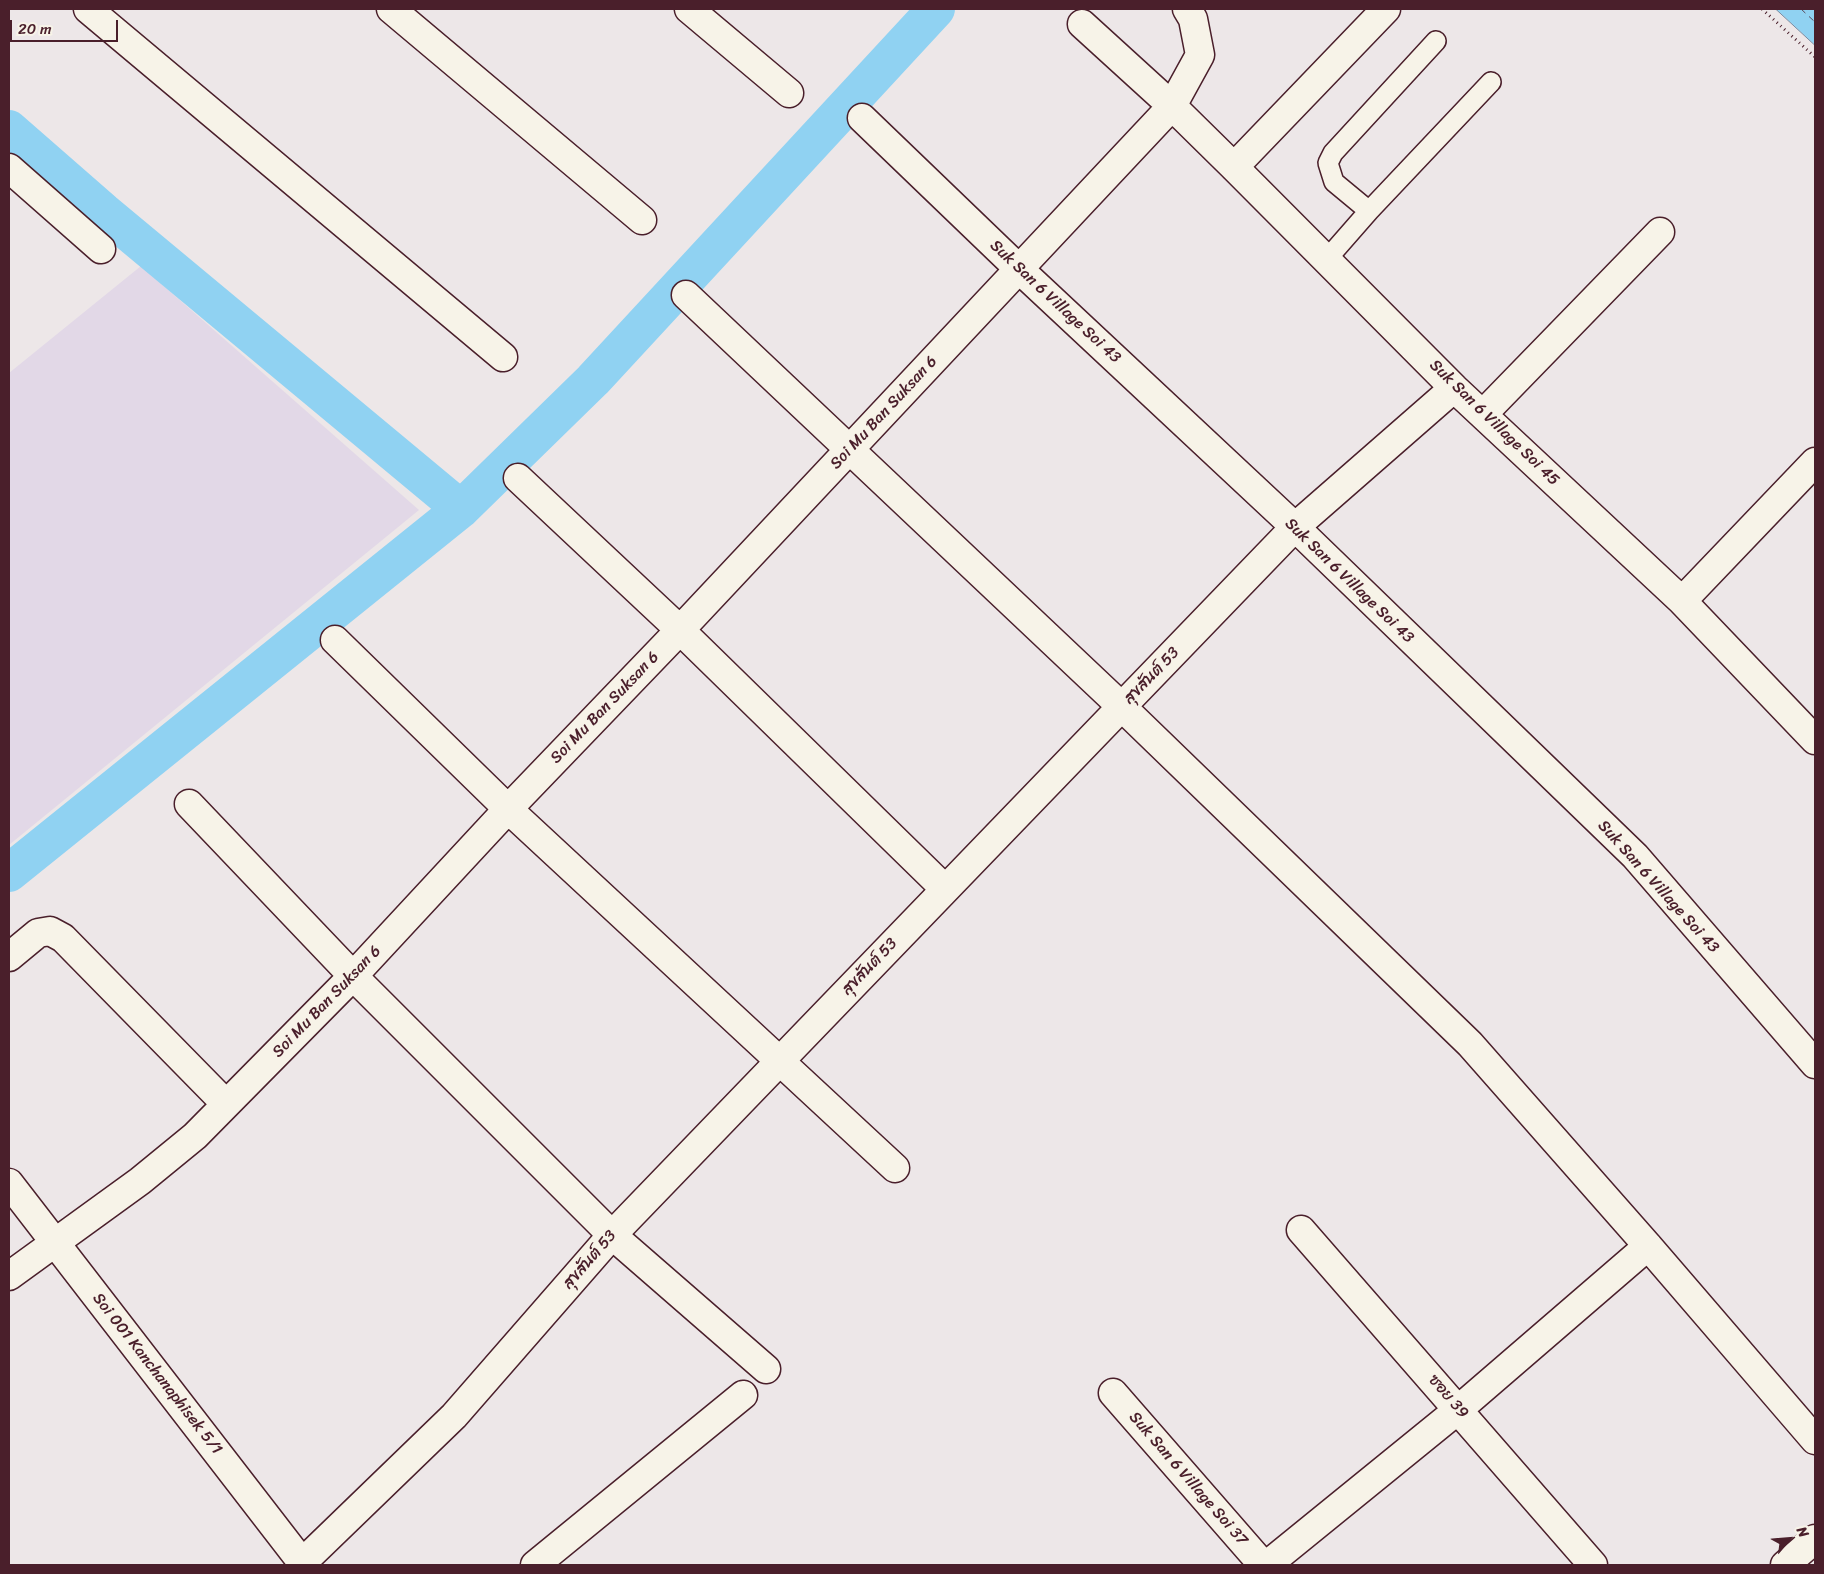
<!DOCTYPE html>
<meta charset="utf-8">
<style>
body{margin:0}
#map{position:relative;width:1824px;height:1574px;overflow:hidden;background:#ede7e8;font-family:Sriracha,sans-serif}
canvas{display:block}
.frame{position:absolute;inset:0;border:10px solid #4a1f2b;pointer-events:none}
.north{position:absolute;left:1764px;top:1514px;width:50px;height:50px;-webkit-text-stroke:4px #f7f3e8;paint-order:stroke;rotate:63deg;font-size:14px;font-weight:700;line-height:20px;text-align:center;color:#4a1f2b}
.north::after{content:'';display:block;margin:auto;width:18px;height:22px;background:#4a1f2b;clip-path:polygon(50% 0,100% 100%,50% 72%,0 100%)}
.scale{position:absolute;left:10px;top:20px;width:108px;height:22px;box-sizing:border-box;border:2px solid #4a1f2b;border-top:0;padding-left:6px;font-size:15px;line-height:18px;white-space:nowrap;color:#4a1f2b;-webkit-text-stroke:4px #f7f3e8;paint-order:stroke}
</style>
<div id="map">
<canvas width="1824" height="1574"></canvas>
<div class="frame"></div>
<div class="north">N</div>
<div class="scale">20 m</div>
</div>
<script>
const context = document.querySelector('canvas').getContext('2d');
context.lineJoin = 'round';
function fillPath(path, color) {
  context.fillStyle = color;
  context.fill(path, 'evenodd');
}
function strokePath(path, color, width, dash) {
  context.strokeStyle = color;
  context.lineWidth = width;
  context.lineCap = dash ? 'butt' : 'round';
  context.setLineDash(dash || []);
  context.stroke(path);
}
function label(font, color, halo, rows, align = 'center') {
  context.font = font + ' Sriracha,"Playpen Sans Thai",sans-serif';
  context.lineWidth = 4;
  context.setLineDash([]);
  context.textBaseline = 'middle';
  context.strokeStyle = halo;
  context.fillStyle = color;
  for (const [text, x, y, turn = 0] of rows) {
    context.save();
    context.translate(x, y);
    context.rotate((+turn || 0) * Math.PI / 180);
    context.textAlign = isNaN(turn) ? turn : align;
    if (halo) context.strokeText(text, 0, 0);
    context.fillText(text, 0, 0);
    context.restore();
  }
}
fillPath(new Path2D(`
 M141,266L419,510L9,845V373Z`), '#e2d8e7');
const water = new Path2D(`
 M1776,9H1815V45Z`);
fillPath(water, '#90d2f2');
strokePath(water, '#748aa2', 1);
strokePath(new Path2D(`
 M9,129L104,212L461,509
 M9,873L461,509L593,380L936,9`), '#90d2f2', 38);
strokePath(new Path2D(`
 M1801,9L1815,22`), '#5c4c5d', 1, [6, 5]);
const service = new Path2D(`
 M1369,211L1334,182L1328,163L1333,153L1436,41
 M1327,259L1369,211L1491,82`);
const minor = new Path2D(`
 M88,9L503,357
 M391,9L642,220
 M689,9L789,93
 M1082,24L1172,106L1234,167L1454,388L1682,601L1815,740
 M862,118L1019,269L1295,527L1635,856L1815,1064
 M1234,167L1386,9
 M9,168L101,249
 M686,295L1122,707L1470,1044L1648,1246L1815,1440
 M1483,414L1660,232
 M518,478L680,630L945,889
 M1682,601L1815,462
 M335,640L508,809L895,1168
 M189,804L353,976L612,1235L766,1369
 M9,957L38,933L50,931L63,938L226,1104
 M9,1183L304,1565
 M1301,1230L1593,1565
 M9,1276L140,1181L195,1136L353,976L508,809L680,630L1172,106L1200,55L1193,19L1187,9
 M1113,1393L1263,1565
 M302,1563L454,1416L612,1235L1295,527L1454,388
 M535,1565L743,1395
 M1267,1565L1459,1409L1648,1246
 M1785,1565L1815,1539`);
strokePath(service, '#4a1f2b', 22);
strokePath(minor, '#4a1f2b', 31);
strokePath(new Path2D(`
 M1762,9L1815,57`), '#4a1f2b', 3, [1, 4]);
strokePath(service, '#f7f3e8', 19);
strokePath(minor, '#f7f3e8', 28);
label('16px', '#4a1f2b', '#f7f3e8', [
 ["Suk San 6 Village Soi 43",1055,302,43],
 ["Soi Mu Ban Suksan 6",884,413,-47],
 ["Suk San 6 Village Soi 45",1494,423,44],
 ["Suk San 6 Village Soi 43",1349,581,44],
 ["สุขสันต์ 53",1152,676,-46],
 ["Soi Mu Ban Suksan 6",605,708,-46],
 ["Suk San 6 Village Soi 43",1658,887,48],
 ["สุขสันต์ 53",870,967,-46],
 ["Soi Mu Ban Suksan 6",327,1002,-46],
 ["สุขสันต์ 53",590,1260,-49],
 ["Soi 001 Kanchanaphisek 5/1",157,1374,52],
 ["ซอย 39",1448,1397,49],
 ["Suk San 6 Village Soi 37",1188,1479,49]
]);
</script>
